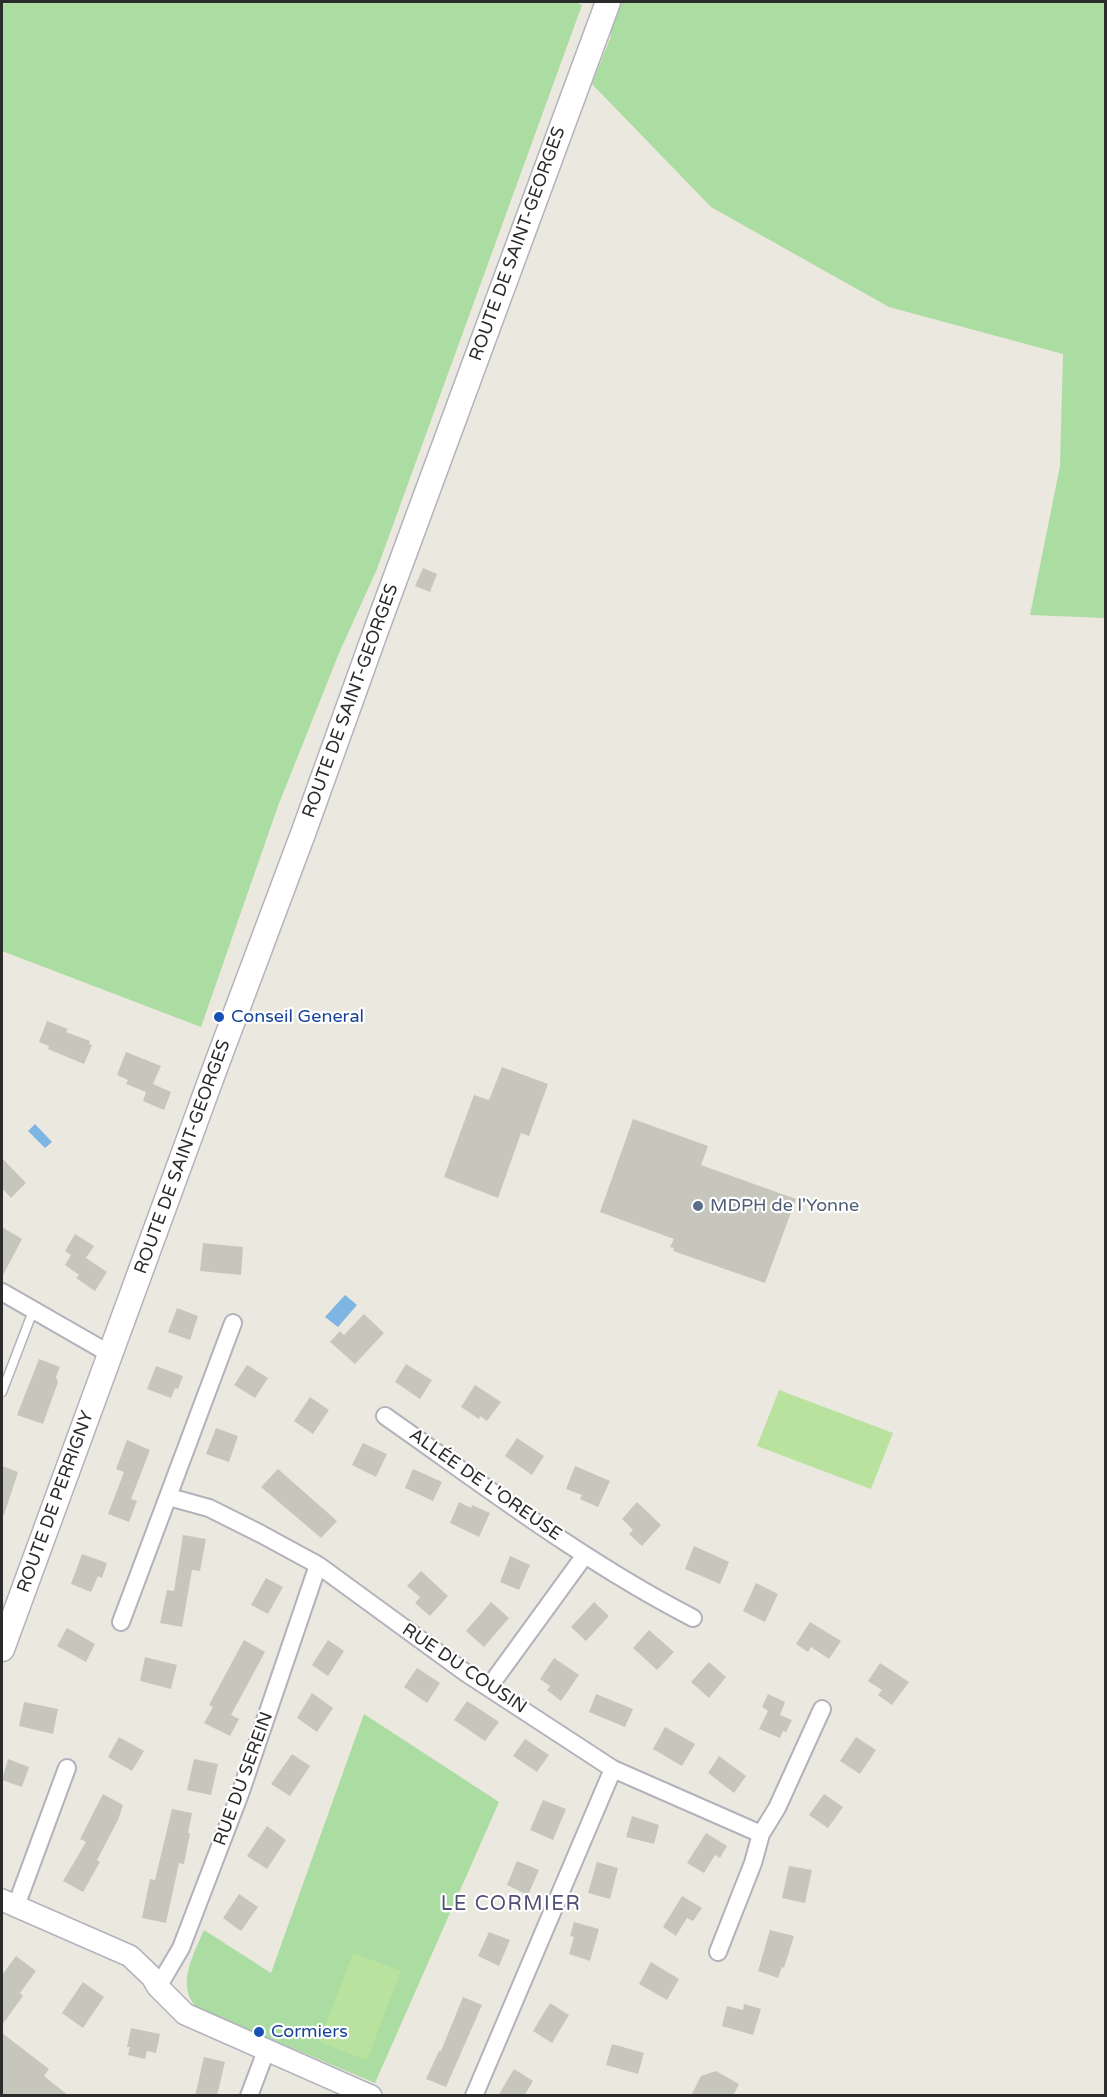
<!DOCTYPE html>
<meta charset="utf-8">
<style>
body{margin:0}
#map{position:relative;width:1107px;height:2097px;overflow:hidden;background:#ebe8df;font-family:"Varela Round",sans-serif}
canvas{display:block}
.frame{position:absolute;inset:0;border:3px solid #2b2b2b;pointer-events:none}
</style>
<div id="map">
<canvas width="1107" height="2097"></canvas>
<div class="frame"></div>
</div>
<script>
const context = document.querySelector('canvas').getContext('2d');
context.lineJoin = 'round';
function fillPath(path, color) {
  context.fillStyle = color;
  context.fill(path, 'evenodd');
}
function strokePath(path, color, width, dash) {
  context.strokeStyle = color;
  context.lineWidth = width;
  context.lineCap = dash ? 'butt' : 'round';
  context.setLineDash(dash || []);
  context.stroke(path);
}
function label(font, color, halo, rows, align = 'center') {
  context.font = font + ' "Varela Round",sans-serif';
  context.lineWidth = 4.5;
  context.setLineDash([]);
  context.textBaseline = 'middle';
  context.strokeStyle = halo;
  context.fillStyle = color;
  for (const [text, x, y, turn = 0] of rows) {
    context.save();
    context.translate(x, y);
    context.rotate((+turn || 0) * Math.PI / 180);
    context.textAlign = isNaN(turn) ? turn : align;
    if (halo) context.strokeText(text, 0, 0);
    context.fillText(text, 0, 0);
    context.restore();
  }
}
fillPath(new Path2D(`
 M2,2H575L582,5L377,569L339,653L278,806L201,1027L2,951Z
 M615,2H1105V618L1030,615L1060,466L1063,354L889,307L711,207L592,84L611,36L609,23Z
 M364,1714L499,1802L375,2083L197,2008C175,1985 194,1954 204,1930L271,1973Z`), '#abdca1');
fillPath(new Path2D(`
 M779,1390L893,1433L871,1489L757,1446Z
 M353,1953L401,1971L367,2060L319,2042Z`), '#b9e29e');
fillPath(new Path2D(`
 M35,1124L52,1142L45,1148L28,1131Z
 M345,1295L357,1305L338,1327L325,1317Z`), '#7db6e2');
fillPath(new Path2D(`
 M423,568L437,574L430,592L415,586Z
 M47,1021L68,1029L66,1032L90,1041L89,1044L92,1045L84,1064L48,1049L49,1046L39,1042Z
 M126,1052L161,1066L153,1084L171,1092L164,1110L143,1101L146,1092L126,1084L128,1080L117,1075Z
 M502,1067L548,1084L529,1136L521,1133L498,1198L444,1177L474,1095L489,1100Z
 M633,1119L708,1146L701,1165L796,1199L765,1283L673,1251L674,1248L670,1247L674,1239L600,1212Z
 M2,1158L26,1183L11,1198L2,1188Z
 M2,1227L22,1239L2,1277Z
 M75,1234L94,1246L86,1258L107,1272L95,1291L76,1278L79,1275L65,1265L71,1255L65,1251Z
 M203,1243L243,1247L241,1275L200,1271Z
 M177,1308L198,1316L190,1340L168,1332Z
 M364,1314L384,1333L355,1364L330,1342L340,1331L344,1335Z
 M39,1359L60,1367L56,1377L58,1382L43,1424L17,1415Z
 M406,1364L432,1380L420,1399L395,1382Z
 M247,1365L268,1378L255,1398L234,1385Z
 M156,1366L183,1376L178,1389L175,1388L171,1398L147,1389Z
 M475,1385L501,1402L487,1421L480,1416L479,1419L461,1407Z
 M310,1397L329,1410L313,1434L294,1421Z
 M216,1428L238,1436L229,1462L206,1454Z
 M517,1438L544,1456L532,1475L505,1456Z
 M127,1440L150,1450L131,1499L137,1501L129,1522L108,1514L124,1472L116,1469Z
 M363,1443L387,1454L376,1477L352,1465Z
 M2,1466L18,1472L4,1515H2Z
 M575,1466L610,1481L598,1507L580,1499L582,1495L566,1489Z
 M278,1469L337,1521L321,1538L261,1487Z
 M413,1469L442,1482L433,1501L405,1488Z
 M459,1502L471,1508L472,1505L490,1513L479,1537L450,1523Z
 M637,1502L661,1525L642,1546L629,1534L633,1530L622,1519Z
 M183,1535L206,1539L200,1571L192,1570L182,1627L160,1623L167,1590L174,1591Z
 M694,1546L729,1562L720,1584L685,1569Z
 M82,1554L107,1563L102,1578L98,1576L91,1592L71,1584Z
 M510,1556L530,1565L519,1590L500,1582Z
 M421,1571L448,1596L430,1616L415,1603L420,1597L407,1586Z
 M266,1578L283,1587L268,1614L251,1605Z
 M756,1583L778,1594L765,1622L743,1611Z
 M491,1602L509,1618L484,1647L466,1631Z
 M594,1602L609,1616L586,1641L571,1627Z
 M810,1622L841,1641L829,1659L811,1647L808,1652L796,1644Z
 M67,1628L95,1644L86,1662L57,1646Z
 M649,1630L674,1652L657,1670L633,1648Z
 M244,1640L265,1652L231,1715L239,1719L230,1736L204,1723L213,1707L209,1705Z
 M328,1640L344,1651L328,1676L312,1665Z
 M145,1657L177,1665L171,1689L140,1681Z
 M554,1658L579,1675L561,1701L547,1690L550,1686L540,1679Z
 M709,1662L726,1677L709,1698L691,1682Z
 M880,1663L909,1682L892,1705L878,1695L882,1690L868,1681Z
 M417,1668L440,1683L427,1703L404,1687Z
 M312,1693L333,1708L317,1732L297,1718Z
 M596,1694L633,1709L625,1727L589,1712Z
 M768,1694L785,1702L780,1715L792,1720L786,1732L783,1731L780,1738L759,1729L768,1711L762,1707Z
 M467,1701L499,1722L485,1741L454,1720Z
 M24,1702L58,1709L53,1734L19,1726Z
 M665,1727L695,1744L682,1766L653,1749Z
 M119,1737L144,1751L132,1771L108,1757Z
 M856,1737L876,1750L860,1774L840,1761Z
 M525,1739L549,1755L537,1772L513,1756Z
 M292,1754L310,1766L290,1796L271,1784Z
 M719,1756L746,1776L734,1793L708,1773Z
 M8,1759L29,1767L22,1787L2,1780Z
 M194,1759L218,1764L211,1795L187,1790Z
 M103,1794L123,1805L118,1820L97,1860L100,1862L83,1892L63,1881L86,1842L80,1839Z
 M824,1794L843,1807L828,1828L809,1815Z
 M543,1800L566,1809L553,1840L530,1830Z
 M172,1809L192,1813L188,1833H190L184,1864L179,1863L166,1923L142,1918L150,1879L155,1880Z
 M632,1816L659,1825L654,1844L626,1837Z
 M267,1826L286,1840L267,1869L247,1856Z
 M706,1833L727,1846L720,1858L715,1855L704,1873L687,1863Z
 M517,1861L539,1870L528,1895L507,1885Z
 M597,1862L618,1868L610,1899L588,1893Z
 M789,1866L812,1870L805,1903L782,1898Z
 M239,1894L258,1907L241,1931L223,1918Z
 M682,1896L702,1908L693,1921L687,1918L676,1936L663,1927Z
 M574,1922L599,1929L590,1961L569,1954L574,1937L570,1936Z
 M770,1930L794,1936L784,1968L782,1967L778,1978L758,1971Z
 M489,1932L510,1940L499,1966L478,1956Z
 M16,1956L36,1971L20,1993L23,1996L2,2025V1975Z
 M651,1962L679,1979L667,2000L639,1984Z
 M83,1982L104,1997L83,2028L62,2013Z
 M463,1997L482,2005L446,2087L426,2079L439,2051H441Z
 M550,2003L569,2015L552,2043L533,2031Z
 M744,2004L761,2009L753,2035L722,2026L727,2006L743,2010Z
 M131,2028L160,2034L156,2053L147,2051L145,2059L128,2055L130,2047H127Z
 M2,2033L49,2069L44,2076L69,2096H2Z
 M612,2044L644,2053L638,2074L606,2065Z
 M204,2057L225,2062L217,2096H195Z
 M514,2069L533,2081L524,2096H498Z
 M716,2071L739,2084L733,2096H691L701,2076Z`), '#c7c6bd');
const service = new Path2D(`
 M2,1392L33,1311`);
const minor = new Path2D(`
 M2,1292L110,1354
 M385,1416C485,1486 584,1562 693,1618
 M169,1497L209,1508L261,1534L318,1565L466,1673L613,1769L761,1834
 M121,1622L233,1323
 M489,1687L585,1555
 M16,1906L67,1768
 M718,1952L753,1863L761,1834L777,1808L822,1709
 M158,1987L181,1948L240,1794L318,1565
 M249,2096L266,2051
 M474,2096L613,1769`);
const tertiary = new Path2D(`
 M2,1900L130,1956L152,1977L158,1987L185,2014L371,2096`);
const secondary = new Path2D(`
 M2,1649L211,1079L304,831L378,625L608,2`);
strokePath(service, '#b2b2bd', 11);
strokePath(minor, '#b2b2bd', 20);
strokePath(tertiary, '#b2b2bd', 24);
strokePath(secondary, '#b2b2bd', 27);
strokePath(service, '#fff', 8);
strokePath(minor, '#fff', 16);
strokePath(tertiary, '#fff', 21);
strokePath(secondary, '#fff', 24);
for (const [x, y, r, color] of [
 [219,1017,6,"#1a4fb4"],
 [698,1206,6,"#5c6f8a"],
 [259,2032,6,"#1a4fb4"]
]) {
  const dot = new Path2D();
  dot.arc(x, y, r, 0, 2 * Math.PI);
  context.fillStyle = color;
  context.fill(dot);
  strokePath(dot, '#fff', 2);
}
label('18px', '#2b2b2b', '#fff', [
 ["ROUTE DE SAINT-GEORGES",518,244,-70],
 ["ROUTE DE SAINT-GEORGES",351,701,-70],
 ["ROUTE DE SAINT-GEORGES",183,1157,-70],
 ["ALLÉE DE L'OREUSE",485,1485,35],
 ["ROUTE DE PERRIGNY",56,1502,-70],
 ["RUE DU COUSIN",464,1669,34],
 ["RUE DU SEREIN",244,1779,-70]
]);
label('18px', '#164399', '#fff', [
 ["Conseil General",231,1017],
 ["Cormiers",271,2032]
], 'left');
label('18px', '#4e5e75', '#fff', [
 ["MDPH de l'Yonne",710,1206]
], 'left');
context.letterSpacing = '1.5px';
label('20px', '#505077', '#fff', [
 ["LE CORMIER",511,1905]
]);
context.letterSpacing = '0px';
</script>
